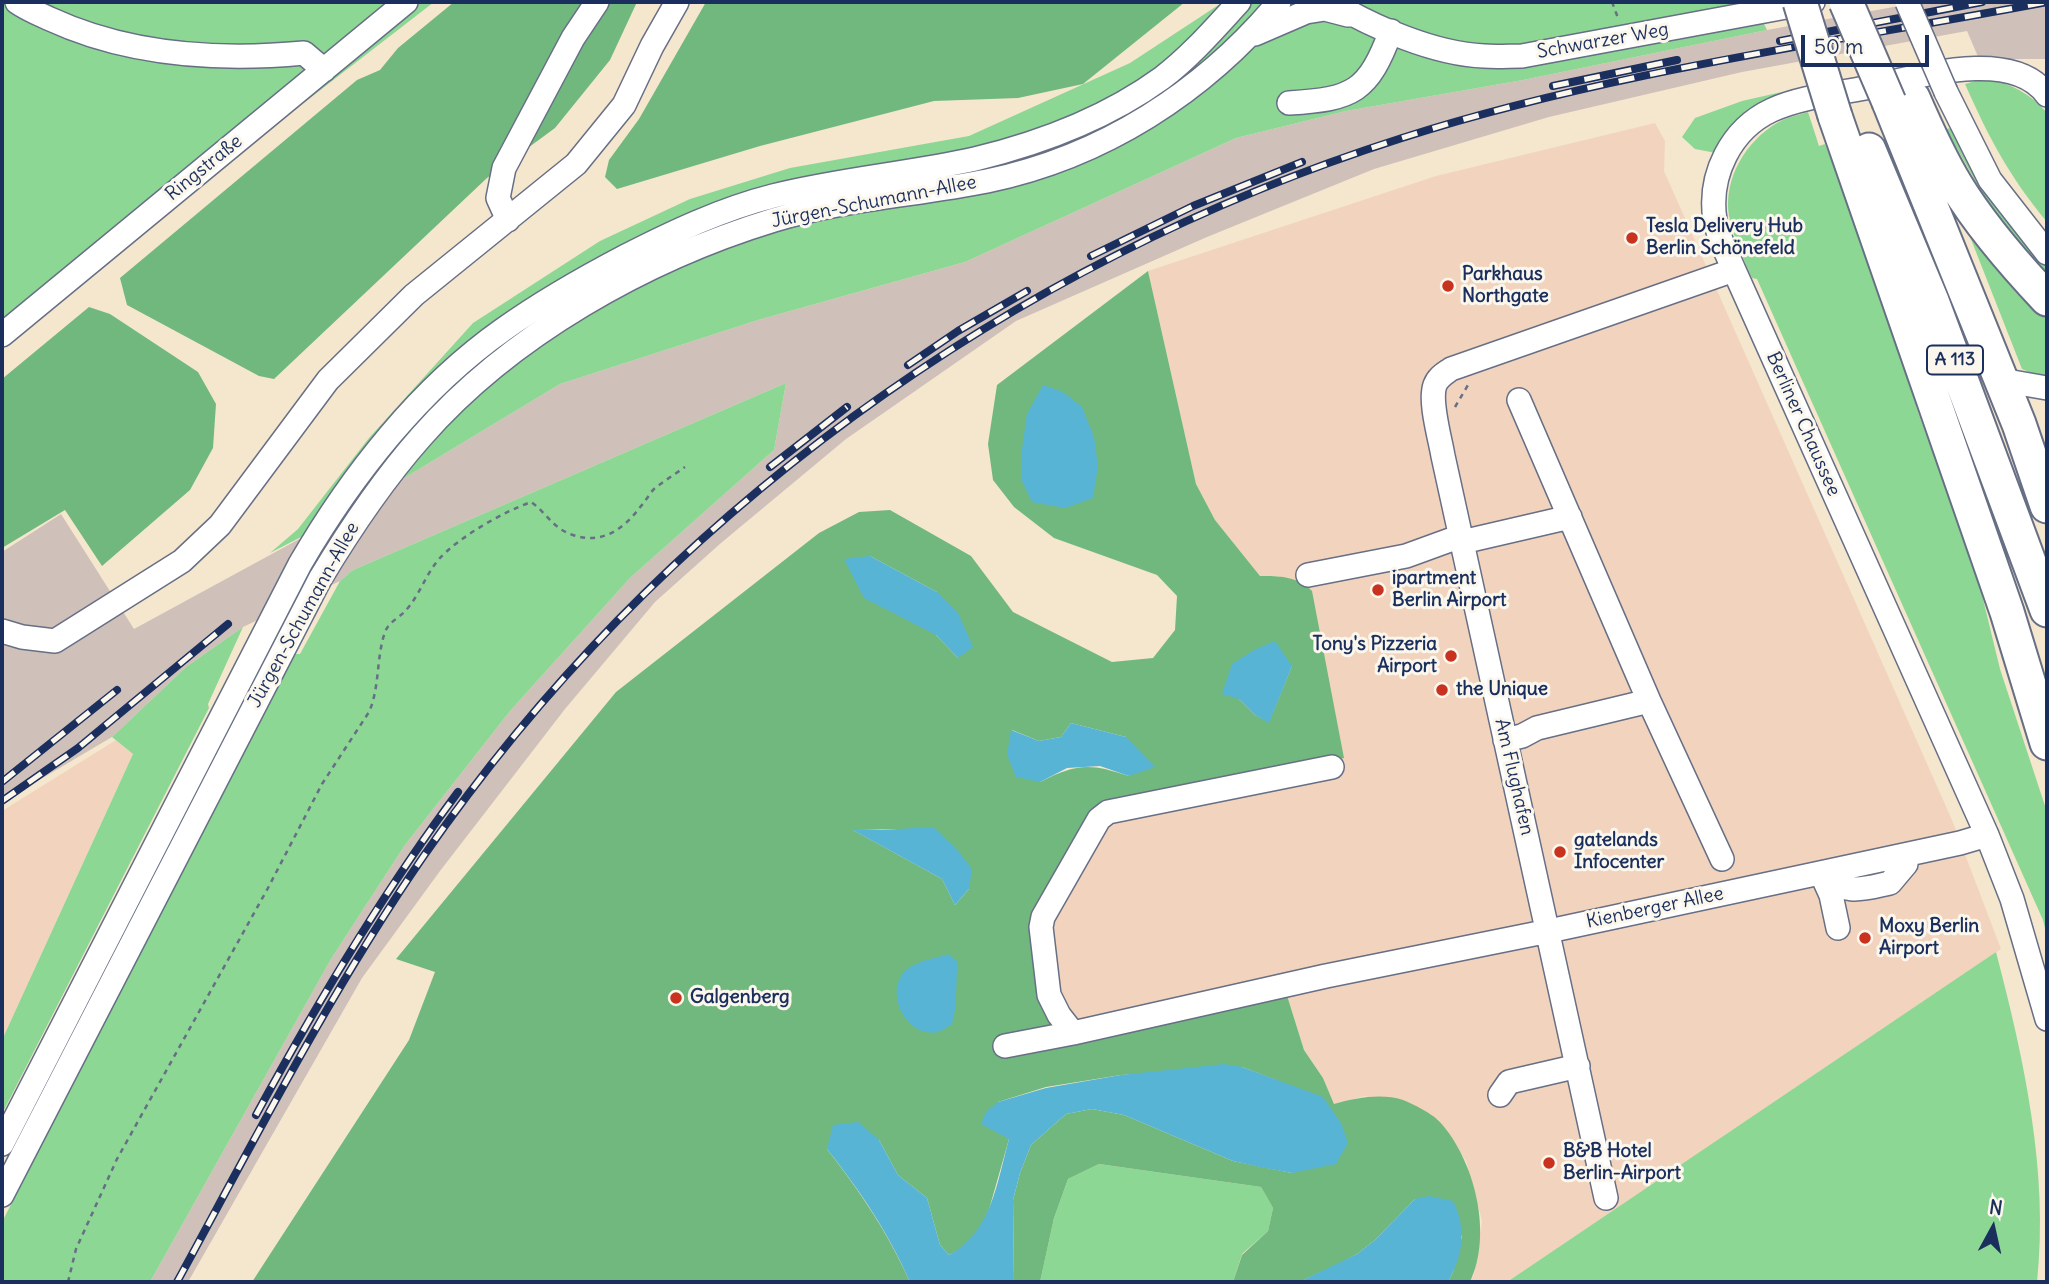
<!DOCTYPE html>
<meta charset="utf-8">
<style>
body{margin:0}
#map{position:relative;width:2049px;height:1284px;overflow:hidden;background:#f5e6ce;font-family:Delius,sans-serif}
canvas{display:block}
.frame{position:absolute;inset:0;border:4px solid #1b2f5e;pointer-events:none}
.north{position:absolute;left:1958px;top:1193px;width:70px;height:70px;-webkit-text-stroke:5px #fbf7ec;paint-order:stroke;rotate:8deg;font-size:19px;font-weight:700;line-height:28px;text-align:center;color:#1b2f5e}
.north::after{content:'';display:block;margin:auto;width:24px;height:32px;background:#1b2f5e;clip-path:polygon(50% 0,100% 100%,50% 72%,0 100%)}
.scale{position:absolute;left:1801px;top:35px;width:128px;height:32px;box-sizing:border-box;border:4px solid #1b2f5e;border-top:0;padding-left:9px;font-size:21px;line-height:24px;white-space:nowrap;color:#1b2f5e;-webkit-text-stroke:5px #fbf7ec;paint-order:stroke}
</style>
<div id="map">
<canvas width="2049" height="1284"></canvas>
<div class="frame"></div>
<div class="north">N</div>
<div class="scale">50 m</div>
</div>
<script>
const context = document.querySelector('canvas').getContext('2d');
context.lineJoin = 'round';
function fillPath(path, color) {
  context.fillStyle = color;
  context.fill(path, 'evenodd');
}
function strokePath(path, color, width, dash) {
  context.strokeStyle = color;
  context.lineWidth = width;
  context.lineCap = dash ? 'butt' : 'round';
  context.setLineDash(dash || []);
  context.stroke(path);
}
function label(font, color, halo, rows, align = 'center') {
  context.font = font + ' Delius,sans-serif';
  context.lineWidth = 6;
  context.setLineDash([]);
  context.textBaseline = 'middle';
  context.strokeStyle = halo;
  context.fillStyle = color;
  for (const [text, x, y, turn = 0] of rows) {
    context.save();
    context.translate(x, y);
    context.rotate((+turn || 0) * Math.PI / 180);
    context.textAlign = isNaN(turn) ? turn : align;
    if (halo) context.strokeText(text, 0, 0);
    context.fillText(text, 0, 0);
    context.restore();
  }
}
fillPath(new Path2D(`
 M1655,123L1665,141L1664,171L1952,820L2001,949L1507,1282H1470L1474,1274L1482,1221L1466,1161L1439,1120L1365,1096L1334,1104L1323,1078L1304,1050L1285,989L1073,1039L1057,1016L1045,899L1281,576H1260L1215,520L1196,484L1148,271L1436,176Z
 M116,740L133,754L2,1040V811Z`), '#f2d4be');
fillPath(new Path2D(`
 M1921,2H2047V59H1979L1967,31L1742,72L1549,117L1374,169L1207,237L1016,321L846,439L721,543L655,602L565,709L440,871L362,978L188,1282H150L331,959L405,845L510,711L630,578L774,450L786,383L353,570L340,581L243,627L186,667L112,737L2,802V552L61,514L134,629L338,518L560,384L758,320L965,262L1236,138L1346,111L1523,80L1767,30Z`), '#cfc0ba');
fillPath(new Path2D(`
 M2,2H434L137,232L2,348Z
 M1223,2H1753L1767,30L1523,80L1346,111L1236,138L965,262L758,320L560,384L338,518L270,553L298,529L369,438L473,323L600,241L690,199L790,168L969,136L1130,63Z
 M1986,78C2009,83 2032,94 2047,113V222C2009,176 1989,138 1965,84Z
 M1795,89L1796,91L1761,103L1733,123L1716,153L1695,149L1682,137L1695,118L1742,101Z
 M1808,112L1819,146L1825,144L1873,270L1919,415L1962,533L1982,595L2000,669L2047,812V937L2043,920L1757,279L1752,278C1743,258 1733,237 1729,216C1723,179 1746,141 1777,123C1787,117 1798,115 1808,112Z
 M1951,128C1978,184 2005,222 2047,267V272L2008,230L1986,200L1946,129Z
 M1965,224L2047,312V380L2022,369Z
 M786,383L774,450L630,578L510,711L405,845L331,959L150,1282H2V1222L294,654H300L340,581L353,570Z
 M243,627L208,704L209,708L2,1114V1040L133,754L112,737L186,667Z
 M1996,952C2024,1059 2049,1172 2037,1282H1507Z
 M1099,1164L1261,1187L1273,1208L1268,1231L1242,1254L1233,1282H1040L1054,1218L1068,1179Z`), '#8cd794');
fillPath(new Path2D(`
 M454,2H637L610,60L555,128L487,178L274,379L259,376L127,305L120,278L357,80L380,70L398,48Z
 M706,2H1185L1083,84L1018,98L934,101L760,146L617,189L605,177L609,160L639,119Z
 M1148,271L1196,484L1215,520L1260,576C1280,576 1297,576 1312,591L1344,758L1128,802L1095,812L1038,927L1073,1039L1285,989L1304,1050L1323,1078L1334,1104C1356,1098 1381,1093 1403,1100C1413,1104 1433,1114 1440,1122C1475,1161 1493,1234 1470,1282H1448L1453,1272L1462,1236L1415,1199L1375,1240L1357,1254L1332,1267L1299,1282H1233L1242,1255L1268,1231L1273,1208L1261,1187L1099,1164L1068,1179L1054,1218L1040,1282H1014L1013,1200L1020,1173L1031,1145L1066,1114L1092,1109L1124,1115L1233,1161L1292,1173L1323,1098L1242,1067L1121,1075L1046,1087L998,1102L1009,1139L990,1206L982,1228L966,1246L949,1255L940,1245L927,1198L898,1175L879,1140L827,1149C861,1193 887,1231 910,1282H252L409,1040L435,972L396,959L616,692L819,533L859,512L890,510L971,556L1013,612L1112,662L1153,658L1175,630L1177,596L1157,575L1054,538L1014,507L993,480L988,444L997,385ZM870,556L937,592L958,658L936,635ZM1292,666L1269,722L1255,715L1239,699ZM1071,723L1126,737L1129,776C1090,763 1077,763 1040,782L1012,730L1039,741L1061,737ZM907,829L969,889L955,905L942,879L853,830Z
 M89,307L110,314L198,372L216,404L213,448L190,490L102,566L65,510L2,548V379Z`), '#71b87e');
fillPath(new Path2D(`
 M1043,385L1063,392L1082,407L1094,437L1098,466L1093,498L1065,508L1032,502L1021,479L1022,449L1027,414Z
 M870,556L937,592L958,613L973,647L958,658L936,635L864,598L844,559Z
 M1275,641L1292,666L1269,723L1255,715L1239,699L1222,694L1232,664L1254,650Z
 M1071,723L1126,737L1155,767L1129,776L1100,766L1067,768L1040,782L1016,777L1007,755L1011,730L1039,741L1061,737Z
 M933,827L955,847L972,869L969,889L955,905L942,879L851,829L881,830Z
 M948,954L958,962C955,983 958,1003 952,1024C948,1026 943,1031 938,1032C903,1039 880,983 912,966C922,960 937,958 948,954Z
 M1224,1064L1242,1067L1323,1097L1341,1123L1348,1143L1336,1164L1292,1173L1260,1167L1233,1161L1124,1115L1092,1109L1066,1114L1031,1145L1020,1173L1013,1200L1014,1282H910C888,1232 861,1192 827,1149L833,1125L858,1122L879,1140L898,1175L927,1198L940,1245L949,1255C992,1232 997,1182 1009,1139L981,1124L986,1112L998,1102L1046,1088L1121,1075Z
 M1429,1196L1453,1201C1467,1229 1463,1255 1448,1282H1299L1357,1254L1375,1240L1415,1199Z`), '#57b4d5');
const minor = new Path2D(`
 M17,2C27,9 39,14 50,19C130,56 218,61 304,53L324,70
 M1331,2C1373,27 1434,54 1484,56C1496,57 1509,56 1522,56L1813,2
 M1255,34L1306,12L1325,9L1348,15
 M1946,92L1990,180L2047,253
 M2047,95C2012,46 1914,78 1865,88C1834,94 1801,97 1772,110C1731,129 1708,175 1715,220C1718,237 1727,254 1734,270L1987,835L2012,899L2047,1019
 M1289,103C1354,99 1368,92 1391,31
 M508,220L498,198L504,168L573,38L597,2
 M2,335L406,2
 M2001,380L2047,388
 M1519,400L1649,701L1722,859
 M1462,542L1570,517
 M1308,575L1406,556L1461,536
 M2,631L22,637L55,641L182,561L220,525L328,380L414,295L576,164L624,105L652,46L677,2
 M1505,740L1522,736L1537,728L1649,701
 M1332,767L1108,812L1099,819L1043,917L1041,927L1049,995L1059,1015L1073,1033L1326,976L1549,931L1960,843L1987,835
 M1832,871C1838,899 1870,887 1890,883L1906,864L1905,855
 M1821,873L1831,895L1838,928
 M1005,1046L1073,1033
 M1500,1095L1509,1082L1578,1066
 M2,1144L300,564C351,476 420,388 504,329C542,302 584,278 626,256C673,232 722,209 773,196C840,179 908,174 975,159C1041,143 1107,118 1162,78C1191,56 1215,28 1239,2
 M2,1195L320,579C350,529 382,481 421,437C510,335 646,259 774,220C843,199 917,195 987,181C1103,157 1204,92 1279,2
 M1606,1198L1443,456C1440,438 1429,401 1435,385C1438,377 1444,374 1451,369L1734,270`);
const highway = new Path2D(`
 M1913,98C1926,128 1939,157 1956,185C1981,226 2014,264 2047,299
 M1889,102L2019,424L2047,506
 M1835,116L2007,612L2047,743
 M1869,150L1932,301L2047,610`);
strokePath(minor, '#676f85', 26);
strokePath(highway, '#676f85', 37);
strokePath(new Path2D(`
 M1612,2L1618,18
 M1455,407L1468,385
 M68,1282L76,1249L117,1159L268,888L322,784L369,712C380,687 376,658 385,632C389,621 400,618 407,609C420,594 426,574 439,559C459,537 503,512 531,502C546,512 553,529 573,535C602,545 624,529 641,506C646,501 649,494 654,489C664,481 675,474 685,467`), '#676f85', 2.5, [5, 5]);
strokePath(minor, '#fff', 23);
strokePath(highway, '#fff', 33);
const rail = new Path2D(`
 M1780,41L1982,2
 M1553,86L1677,60
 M1091,256L1193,206L1302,162
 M908,365L958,331L1027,291
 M770,467L847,407
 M2,782L117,690
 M2,801L78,748L228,624
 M256,1115C317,1003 382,894 458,792
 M177,1282C255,1139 330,992 423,857C658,516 1009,263 1402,138C1608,72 1834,42 2047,2`);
strokePath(rail, '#1b2f5e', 8);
strokePath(rail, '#fbf7ec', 5, [16]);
const minorBridge = new Path2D(`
 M1907,2L1946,92`);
const highwayBridge = new Path2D(`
 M1800,2L1835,116
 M1846,2L1889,102`);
strokePath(minorBridge, '#676f85', 26, []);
strokePath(highwayBridge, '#676f85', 37, []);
strokePath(minorBridge, '#fff', 23);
strokePath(highwayBridge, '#fff', 33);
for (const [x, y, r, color] of [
 [1632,238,7,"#c8321e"],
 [1448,286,7,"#c8321e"],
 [1378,590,7,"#c8321e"],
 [1451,656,7,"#c8321e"],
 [1442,690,7,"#c8321e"],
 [1560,852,7,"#c8321e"],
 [1865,938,7,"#c8321e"],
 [676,998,7,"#c8321e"],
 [1549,1163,7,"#c8321e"]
]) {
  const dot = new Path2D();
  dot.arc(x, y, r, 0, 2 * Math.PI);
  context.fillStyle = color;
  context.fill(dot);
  strokePath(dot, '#fbf7ec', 2.5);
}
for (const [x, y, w] of [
 [1955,360,56]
]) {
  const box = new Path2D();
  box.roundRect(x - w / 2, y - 14.5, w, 29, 5);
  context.fillStyle = '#fbf7ec';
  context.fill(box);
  strokePath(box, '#1b2f5e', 2);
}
label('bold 18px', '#1b2f5e', null, [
 ["A 113",1955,360]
]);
label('19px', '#1b2f5e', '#fbf7ec', [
 ["Schwarzer Weg",1603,41,-10],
 ["Ringstraße",204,168,-39],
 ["Jürgen-Schumann-Allee",874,202,-11],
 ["Berliner Chaussee",1803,424,66],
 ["Jürgen-Schumann-Allee",304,615,-61],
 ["Am Flughafen",1514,777,77],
 ["Kienberger Allee",1655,908,-12]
]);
label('bold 19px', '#1b2f5e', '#fbf7ec', [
 ["Tesla Delivery Hub",1646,227],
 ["Berlin Schönefeld",1646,249],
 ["Parkhaus",1462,275],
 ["Northgate",1462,297],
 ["ipartment",1392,579],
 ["Berlin Airport",1392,601],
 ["Tony's Pizzeria",1437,645,"right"],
 ["Airport",1437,667,"right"],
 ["the Unique",1456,690],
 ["gatelands",1574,841],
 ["Infocenter",1574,863],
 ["Moxy Berlin",1879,927],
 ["Airport",1879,949],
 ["Galgenberg",690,998],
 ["B&B Hotel",1563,1152],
 ["Berlin-Airport",1563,1174]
], 'left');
</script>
